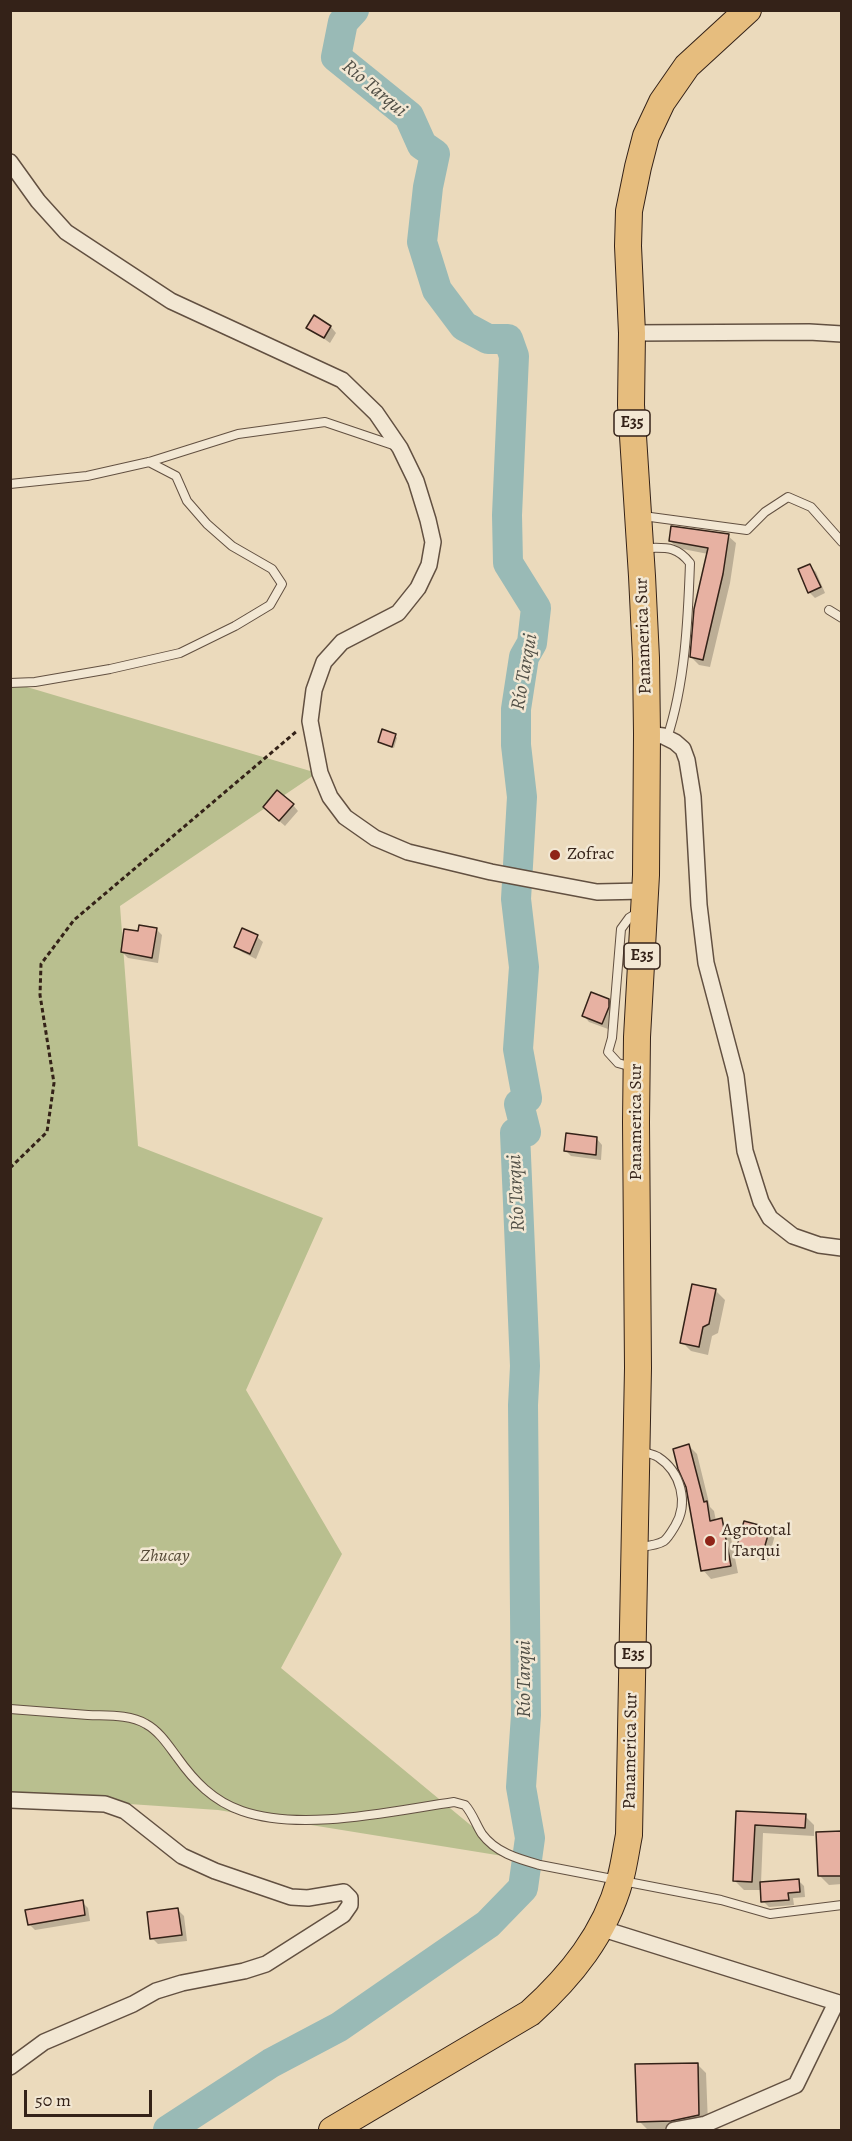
<!DOCTYPE html>
<meta charset="utf-8">
<style>
body{margin:0}
#map{position:relative;width:852px;height:2141px;overflow:hidden;background:#ebdabc;font-family:Alegreya,serif}
canvas{display:block}
.frame{position:absolute;inset:0;border:12px solid #342218;pointer-events:none}
.scale{position:absolute;left:24px;top:2090px;width:128px;height:27px;box-sizing:border-box;border:3px solid #342218;border-top:0;padding-left:8px;font-size:18px;line-height:21px;white-space:nowrap;color:#342218;-webkit-text-stroke:4px #f2e7d3;paint-order:stroke}
</style>
<div id="map">
<canvas width="852" height="2141"></canvas>
<div class="frame"></div>
<div class="scale">50 m</div>
</div>
<script>
const context = document.querySelector('canvas').getContext('2d');
context.lineJoin = 'round';
function fillPath(path, color) {
  context.fillStyle = color;
  context.fill(path, 'evenodd');
}
function strokePath(path, color, width, dash) {
  context.strokeStyle = color;
  context.lineWidth = width;
  context.lineCap = dash ? 'butt' : 'round';
  context.setLineDash(dash || []);
  context.stroke(path);
}
function label(font, color, halo, rows, align = 'center') {
  context.font = font + ' Alegreya,serif';
  context.lineWidth = 5;
  context.setLineDash([]);
  context.textBaseline = 'middle';
  context.strokeStyle = halo;
  context.fillStyle = color;
  for (const [text, x, y, turn = 0] of rows) {
    context.save();
    context.translate(x, y);
    context.rotate((+turn || 0) * Math.PI / 180);
    context.textAlign = isNaN(turn) ? turn : align;
    if (halo) context.strokeText(text, 0, 0);
    context.fillText(text, 0, 0);
    context.restore();
  }
}
fillPath(new Path2D(`
 M10,682L317,773L120,906L138,1146L323,1218L246,1390L342,1554L281,1668L509,1857L218,1810L11,1796Z`), '#b9bf8f');
fillPath(new Path2D(`
 M308,327H331L336,333L330,343Z
 M728,536L736,543L730,583L710,667L699,665L691,657L708,554L678,548L670,541Z
 M810,566L816,572L825,593L815,598L809,592Z
 M395,735L397,738L394,748L379,742Z
 M293,805L298,811L285,826L270,813Z
 M156,929L162,935L158,963L128,958L122,952L140,933Z
 M243,930L257,937L263,942L256,959L242,952L236,946Z
 M608,1000L614,1006L608,1029L589,1022L584,1016Z
 M597,1139L602,1145L601,1160L571,1156L565,1150Z
 M716,1291L725,1300L718,1333L712,1336L708,1355L691,1351L682,1342Z
 M689,1446L697,1454L710,1507L714,1511L716,1521L721,1520L729,1528L738,1573L711,1579L703,1570Z
 M769,1530L775,1535L768,1561L744,1554L738,1548Z
 M738,1812L805,1816L814,1825V1836L763,1833L761,1883L798,1880L804,1886L805,1897L793,1898L794,1905L769,1907L763,1901L762,1890H744L735,1881Z
 M842,1833V1884L829,1885L820,1876Z
 M82,1902L88,1908L90,1921L35,1930L29,1924Z
 M178,1910L184,1916L187,1941L158,1944L152,1938Z
 M697,2064L706,2073L708,2124L681,2129L648,2130L639,2121Z`), '#0003');
strokePath(new Path2D(`
 M168,2130L271,2063L339,2027L488,1924L523,1888L530,1838L521,1787L526,1715L523,1405L525,1366L515,1133L526,1132L519,1104L527,1098L518,1049L524,967L516,899L522,797L516,745V709L524,657L532,643L536,608L508,563L507,515L514,356L508,339H488L464,326L437,290L422,242L428,187L435,154L422,145L409,116L336,57L343,22L354,10`), '#99bab6', 30);
const building = new Path2D(`
 M314,315L331,326L324,338L306,328Z
 M671,526L729,534L723,574L703,660L690,657L694,609L708,548L669,541Z
 M810,564L821,587L808,593L798,569Z
 M382,729L396,734L392,747L378,742Z
 M277,790L294,804L279,821L263,807Z
 M139,925L157,928L152,958L121,952L124,929L138,931Z
 M242,928L258,935L250,954L234,947Z
 M591,992L609,999V1007L602,1024L582,1016Z
 M566,1133L597,1137L596,1155L564,1151Z
 M692,1284L716,1289L709,1324L703,1327L699,1347L680,1343Z
 M689,1444L704,1502L707,1501L710,1521L722,1518L731,1566L701,1571L686,1487L678,1469L673,1449Z
 M744,1521L770,1528L762,1556L736,1549Z
 M736,1811L806,1814L805,1828L755,1825L752,1882L733,1881Z
 M842,1831V1876H818L816,1832Z
 M799,1879L800,1892L788,1893L789,1900L761,1902L760,1882Z
 M83,1900L85,1915L28,1925L25,1910Z
 M178,1908L182,1935L150,1939L147,1912Z
 M698,2063L699,2115L671,2121L637,2122L635,2064Z`);
fillPath(building, '#e7b1a2');
strokePath(building, '#342218', 1.5);
const service = new Path2D(`
 M10,484L87,476L149,462L238,434L325,422L396,446
 M643,516L747,530L765,512L788,497L811,507L842,542
 M644,548C665,548 676,545 690,563C688,620 685,684 667,738
 M829,610L842,618
 M10,683L35,682L110,669L180,653L235,626L270,605L282,584L272,569L232,546L207,524L187,501L176,476L149,462
 M632,1067L618,1063L608,1052L612,1038L621,929L629,918L637,913
 M637,1547C646,1546 656,1546 664,1541C668,1538 672,1531 675,1526C689,1503 681,1472 658,1457C653,1454 646,1453 641,1451
 M10,1709C36,1711 62,1713 88,1715C106,1716 129,1714 146,1724C159,1731 168,1745 177,1757C194,1781 213,1801 242,1811C302,1832 392,1811 454,1802L465,1805C473,1814 476,1825 482,1834C496,1853 519,1859 540,1865L721,1900L770,1914L842,1905`);
const minor = new Path2D(`
 M10,162L38,201L66,232L171,301L342,380L376,413L400,448L416,481L428,520L433,542L429,565L418,588L398,613L342,642L324,662L314,690L310,721L320,773L330,797L345,817L375,838L408,852L491,872L597,892L645,891
 M632,333L809,332L842,334
 M647,734L663,736L675,742L683,749L687,760L693,797L699,905L706,963L736,1076L745,1151L761,1202L770,1218L793,1236L819,1245L842,1248
 M10,1800L105,1804L125,1811L182,1856L215,1871L291,1897L308,1898L344,1892L350,1898V1905L343,1915L266,1964L244,1971L182,1983L156,1991L133,2004L44,2042L10,2067
 M600,1928L842,2004
 M674,2130L706,2124L796,2085L836,2003`);
const trunk = new Path2D(`
 M332,2130L530,2013C571,1976 605,1934 620,1880C624,1866 626,1850 629,1835L638,1368L636,1122L637,1037L646,875L647,734L646,658L642,576L631,405L632,333L628,246L629,211L638,167L646,136L662,102L687,66L748,10`);
strokePath(service, '#625041', 10);
strokePath(minor, '#625041', 18);
strokePath(trunk, '#342218', 28);
strokePath(new Path2D(`
 M10,1168L47,1132L54,1083L40,995L41,964L74,920L297,731`), '#342218', 3, [4.5, 3]);
strokePath(service, '#f2e7d3', 8);
strokePath(minor, '#f2e7d3', 15);
strokePath(trunk, '#e6bd7e', 26);
for (const [x, y, r, color] of [
 [555,855,6,"#8f2418"],
 [710,1541,6,"#8f2418"]
]) {
  const dot = new Path2D();
  dot.arc(x, y, r, 0, 2 * Math.PI);
  context.fillStyle = color;
  context.fill(dot);
  strokePath(dot, '#f2e7d3', 2);
}
for (const [x, y, w] of [
 [632,423,36],
 [642,956,36],
 [633,1655,36]
]) {
  const box = new Path2D();
  box.roundRect(x - w / 2, y - 13, w, 26, 4.5);
  context.fillStyle = '#f2e7d3';
  context.fill(box);
  strokePath(box, '#342218', 1.5);
}
label('bold 16px', '#342218', null, [
 ["E35",632,423],
 ["E35",642,956],
 ["E35",633,1655]
]);
label('18px', '#342218', '#f2e7d3', [
 ["Panamerica Sur",644,636,-92],
 ["Panamerica Sur",637,1122,-90],
 ["Panamerica Sur",631,1751,-89]
]);
label('18px', '#342218', '#f2e7d3', [
 ["Zofrac",567,855],
 ["Agrototal",722,1531],
 ["| Tarqui",722,1552]
], 'left');
label('italic 18px', '#554936', '#f2e7d3', [
 ["Zhucay",165,1557]
]);
label('italic 20px', '#525047', '#f2e7d3', [
 ["Río Tarqui",374,89,40],
 ["Río Tarqui",525,672,-80],
 ["Río Tarqui",517,1193,-93],
 ["Río Tarqui",525,1679,-90]
]);
</script>
